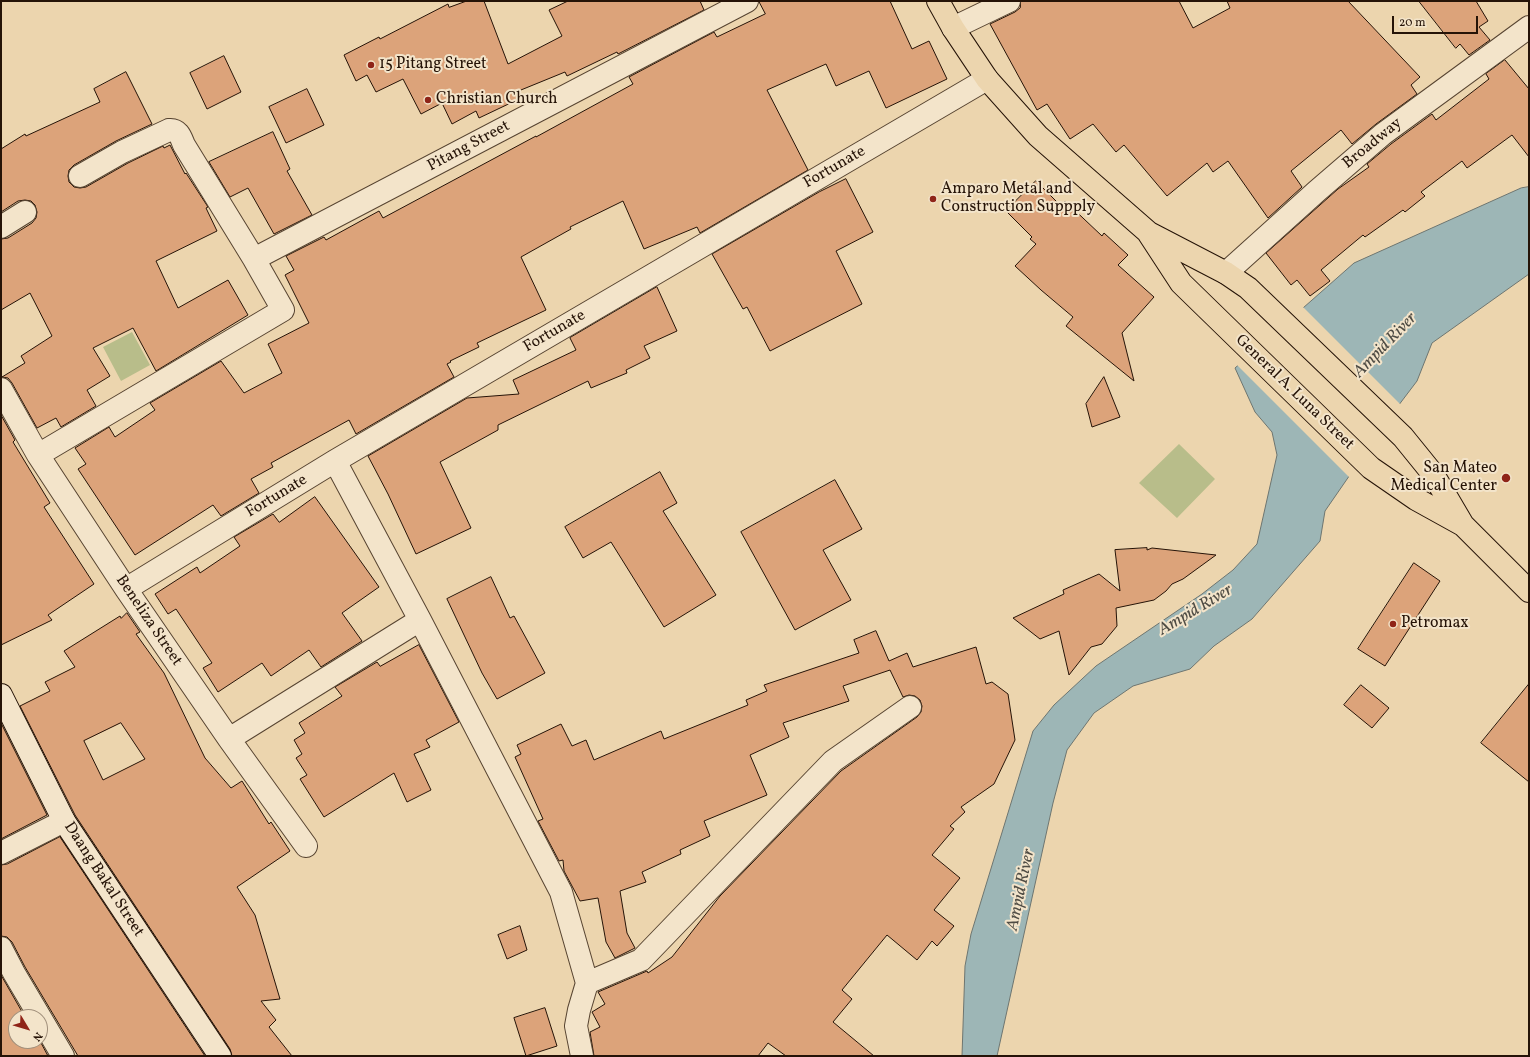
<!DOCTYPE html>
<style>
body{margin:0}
#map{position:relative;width:1530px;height:1057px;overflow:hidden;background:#ecd5ae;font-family:Vollkorn,serif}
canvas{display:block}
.frame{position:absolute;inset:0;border:2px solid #251307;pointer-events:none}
.north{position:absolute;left:8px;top:1009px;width:40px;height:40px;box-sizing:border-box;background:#f3e4ca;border:1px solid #a1907c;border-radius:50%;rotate:128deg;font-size:11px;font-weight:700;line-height:16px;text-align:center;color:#251307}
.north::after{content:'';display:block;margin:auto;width:14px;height:18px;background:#8f2418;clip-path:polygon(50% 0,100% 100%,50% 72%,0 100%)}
.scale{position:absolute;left:1392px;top:16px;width:86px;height:18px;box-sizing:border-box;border:2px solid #251307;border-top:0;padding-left:5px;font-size:12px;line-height:14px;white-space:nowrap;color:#251307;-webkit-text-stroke:3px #f3e4ca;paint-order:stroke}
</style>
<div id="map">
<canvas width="1530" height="1057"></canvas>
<div class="frame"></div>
<div class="north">N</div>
<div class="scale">20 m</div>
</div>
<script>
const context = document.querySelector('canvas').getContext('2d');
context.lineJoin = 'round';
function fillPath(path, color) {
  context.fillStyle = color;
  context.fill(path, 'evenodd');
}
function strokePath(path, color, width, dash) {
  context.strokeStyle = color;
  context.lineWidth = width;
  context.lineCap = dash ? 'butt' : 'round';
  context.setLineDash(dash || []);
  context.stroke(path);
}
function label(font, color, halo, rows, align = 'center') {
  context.font = font + ' Vollkorn,serif';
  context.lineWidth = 4;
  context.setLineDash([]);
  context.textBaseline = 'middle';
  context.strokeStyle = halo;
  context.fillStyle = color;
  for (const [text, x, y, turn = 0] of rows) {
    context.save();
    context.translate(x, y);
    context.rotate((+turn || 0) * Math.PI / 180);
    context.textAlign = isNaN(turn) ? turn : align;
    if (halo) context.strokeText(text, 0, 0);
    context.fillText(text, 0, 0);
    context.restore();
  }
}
fillPath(new Path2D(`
 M132,332L150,365L121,381L103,347Z
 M1179,444L1215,479L1177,518L1139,483Z`), '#b8bd8a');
const water = new Path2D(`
 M1529,187V274L1432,343L1417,381L1392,414L1325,511L1320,541L1252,619L1214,646L1190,669L1133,686L1094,713L1067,750L1053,803L997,1056H962L965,966L971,934L1033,731L1054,705L1096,666L1202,594L1233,570L1257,544L1277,455L1272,432L1255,412L1235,368L1354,263L1521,188Z`);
fillPath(water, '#9db6b6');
strokePath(water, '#6d7570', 1);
fillPath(new Path2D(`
 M1302,306L1401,405L1350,478L1236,364Z`), '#ecd5ae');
const building = new Path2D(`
 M467,1H484L508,64L562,36L549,10L568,1H700L704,10L618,54L617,52L567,76L565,72L516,92L519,99L479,118L476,111L452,124L442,103L421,114L403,79L376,92L367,75L356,81L344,55L379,37L380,39L448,4L449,7Z
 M759,1H890L912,49L929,41L947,79L886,108L869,71L836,86L826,64L767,90L808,170L700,233L697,227L644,249L623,201L570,227L571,229L521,257L546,310L477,343L479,347L450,361L451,362L447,364L454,377L356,434L349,420L271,463L273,467L251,479L259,493L221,516L213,505L135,555L78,469L86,464L75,448L109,427L115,437L155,410L150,403L221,361L244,393L282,373L268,344L309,323L285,275L294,270L286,256L324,237L326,240L379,211L383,218L536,136V137L633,84L629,77L714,32L717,37L765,14Z
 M1021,1H1179L1193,28L1230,8L1227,1H1348L1420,77L1411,85L1417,94L1376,124L1352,144L1341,130L1291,171L1302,187L1268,218L1228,161L1213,172L1207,163L1167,196L1124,145L1116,152L1093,124L1070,139L1047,104L1037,110L990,24L1015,12L1020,8Z
 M1419,1H1476L1488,21L1479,27L1490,40L1469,55L1460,44L1456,48Z
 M224,56L241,92L207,109L190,73Z
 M1505,60L1529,89V157L1512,135L1467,168L1462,161L1421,192L1425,196L1405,212L1403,210L1365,237L1363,235L1321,270L1330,281L1310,296L1297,280L1291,285L1266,253L1338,189L1369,167L1367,164L1391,144L1432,114L1436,120L1489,79L1486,74Z
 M126,72L152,124L116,141L74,165L69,170L68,176L69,182L74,187L80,188L86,187L128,163L163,146L164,148L170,145L185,174L186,173L208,207L206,208L217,231L156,261L178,308L228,280L248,315L156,371L133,328L93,348L110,376L87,390L96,406L61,427L56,418L37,428L12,383L8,378L2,377L25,363L21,356L52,336L30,293L1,310V239L8,238L32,223L36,218L37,212L35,205L31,201L25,200L18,201L1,212V149L25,134L26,136L100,102L94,89Z
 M307,89L324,125L286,143L269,107Z
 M273,132L290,169L287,171L312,215L274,234L248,188L230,197L209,162Z
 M846,179L873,232L836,251L862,304L770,351L747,307L743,309L712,254L819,192Z
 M1036,181L1061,206L1065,201L1102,236L1104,233L1128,255L1118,265L1154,297L1122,333L1134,381L1066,326L1073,317L1041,290L1015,266L1036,244L1030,239L1032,237L1006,211Z
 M657,287L677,331L644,346L650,358L626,370L627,373L591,388L588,381L498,425V430L440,462L471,528L416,554L388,494L368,456L467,398L519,394L513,380L576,350L570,338Z
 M1104,377L1120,417L1092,427L1086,404Z
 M1,415L15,440L13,442L50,503L44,507L94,584L48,615L52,620L1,645Z
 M660,472L677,503L663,511L716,595L664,627L611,542L583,558L565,527Z
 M835,480L862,529L823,550L851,600L795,630L741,532Z
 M315,497L379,587L342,613L362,641L321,667L309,650L271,676L262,663L218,692L203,668L212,663L176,609L168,614L155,594L197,567L200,573L240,546L234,537L273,514L279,522Z
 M1147,548V550L1152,548L1216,555L1183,579L1172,584L1166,591L1154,600L1116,608L1117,626L1102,644L1091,647L1069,675L1059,631L1040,639L1013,618L1064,594L1063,590L1099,574L1120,591L1115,550Z
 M1414,563L1440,581L1385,666L1358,649Z
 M491,577L510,618L514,616L545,673L497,699L482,673L447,599Z
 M127,613L140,632L136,634L164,673L205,758L231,788L242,781L269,824L271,822L290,851L237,887L255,915L280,999L261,1001L276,1020L269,1027L292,1056H232L230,1049L75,815L20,706L50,691L45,682L75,667L64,651L120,616L121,618ZM121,723L145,759L103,780L84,741Z
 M876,631L889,661L907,653L913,667L976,647L986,684L992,682L1008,694L1015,740L994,784L961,807L965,812L950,826L954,829L932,855L960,878L934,910L954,926L937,946L932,941L917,960L887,935L842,990L852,999L833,1022L874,1056H786L768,1043L758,1056H594L590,1032L600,1027L592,1012L605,1004L598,992L647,971L648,973L672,957L720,896L841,771L917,717L921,712L922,706L920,700L915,696L909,695L903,697L890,670L843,686L849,701L783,723L789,737L750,755L767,795L704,821L710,836L680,850L681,854L642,872L646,882L620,891L627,933L635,948L615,958L606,942L598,898L580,901L564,871L563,860L559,861L538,821L543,819L515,757L521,754L517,745L561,724L572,746L586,740L594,760L661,731L664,739L748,705L746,700L767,691L764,685L859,653L854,640Z
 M419,645L459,722L426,740L430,747L414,754L431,790L407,802L394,773L324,817L300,779L307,775L296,758L302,754L294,740L305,733L299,723L342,696L335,687L377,662L380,666Z
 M1529,684V782L1481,743Z
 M1361,685L1389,708L1372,728L1344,705Z
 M1,723L47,815L1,839Z
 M60,837L205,1056H78L25,967L12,942L7,937L1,936V865L7,864Z
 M520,926L527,950L507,959L498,935Z
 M1,975L25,1017H16V1041H40L48,1056H1Z
 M545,1008L557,1046L526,1056L514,1018Z`);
fillPath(building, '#dca37a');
strokePath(building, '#251307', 1);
const street = new Path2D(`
 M953,28L1009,1
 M1,227L25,212
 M254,259L747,1
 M1226,273L1317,191L1383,134L1529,27
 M1,389L38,455L126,589L229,739L306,846
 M38,455L283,310L254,259L184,145C181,138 179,129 169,130L122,152L80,176
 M335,461L420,620L561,892L587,983L579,1010L576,1026L582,1056
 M126,589L335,461L987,79
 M229,739L420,620
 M1,853L64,821
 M1,948L14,973L40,1017
 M587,983L641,960L833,761L910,707
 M40,1017L63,1056`);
const secondary = new Path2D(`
 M1,695L64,821L220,1056`);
const primary = new Path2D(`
 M938,1L953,28L987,79L1038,136L1149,233L1226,273L1248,288L1403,437L1433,474L1463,525L1529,591
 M1149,234L1181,283L1371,468L1416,499L1463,525`);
strokePath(street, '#574431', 24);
strokePath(secondary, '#251307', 24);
strokePath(primary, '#251307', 24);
strokePath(street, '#f3e4ca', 22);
strokePath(secondary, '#f3e4ca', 22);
strokePath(primary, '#ecd5ae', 22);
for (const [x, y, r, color] of [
 [371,65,4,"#8f2418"],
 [428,100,4,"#8f2418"],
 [933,199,4,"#8f2418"],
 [1506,478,5,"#8f2418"],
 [1393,624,4,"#8f2418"]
]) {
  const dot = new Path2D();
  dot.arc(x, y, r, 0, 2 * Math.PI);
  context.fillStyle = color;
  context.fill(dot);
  strokePath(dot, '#f3e4ca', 1.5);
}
label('16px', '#251307', '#f3e4ca', [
 ["15 Pitang Street",379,65],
 ["Christian Church",436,100],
 ["Amparo Metal and",941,190],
 ["Construction Suppply",941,208],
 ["San Mateo",1497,469,"right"],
 ["Medical Center",1497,487,"right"],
 ["Petromax",1401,624]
], 'left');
label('16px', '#251307', '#f3e4ca', [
 ["Broadway",1373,144,-39],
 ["Pitang Street",469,147,-28],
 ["Fortunate",835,168,-30],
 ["Fortunate",555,332,-30],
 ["General A. Luna Street",1294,393,44],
 ["Fortunate",277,497,-31],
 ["Beneliza Street",148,621,56],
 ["Daang Bakal Street",103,880,57]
]);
label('italic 17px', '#4f4c44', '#f3e4ca', [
 ["Ampid River",1386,346,-46],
 ["Ampid River",1196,611,-31],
 ["Ampid River",1022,890,-78]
]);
</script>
